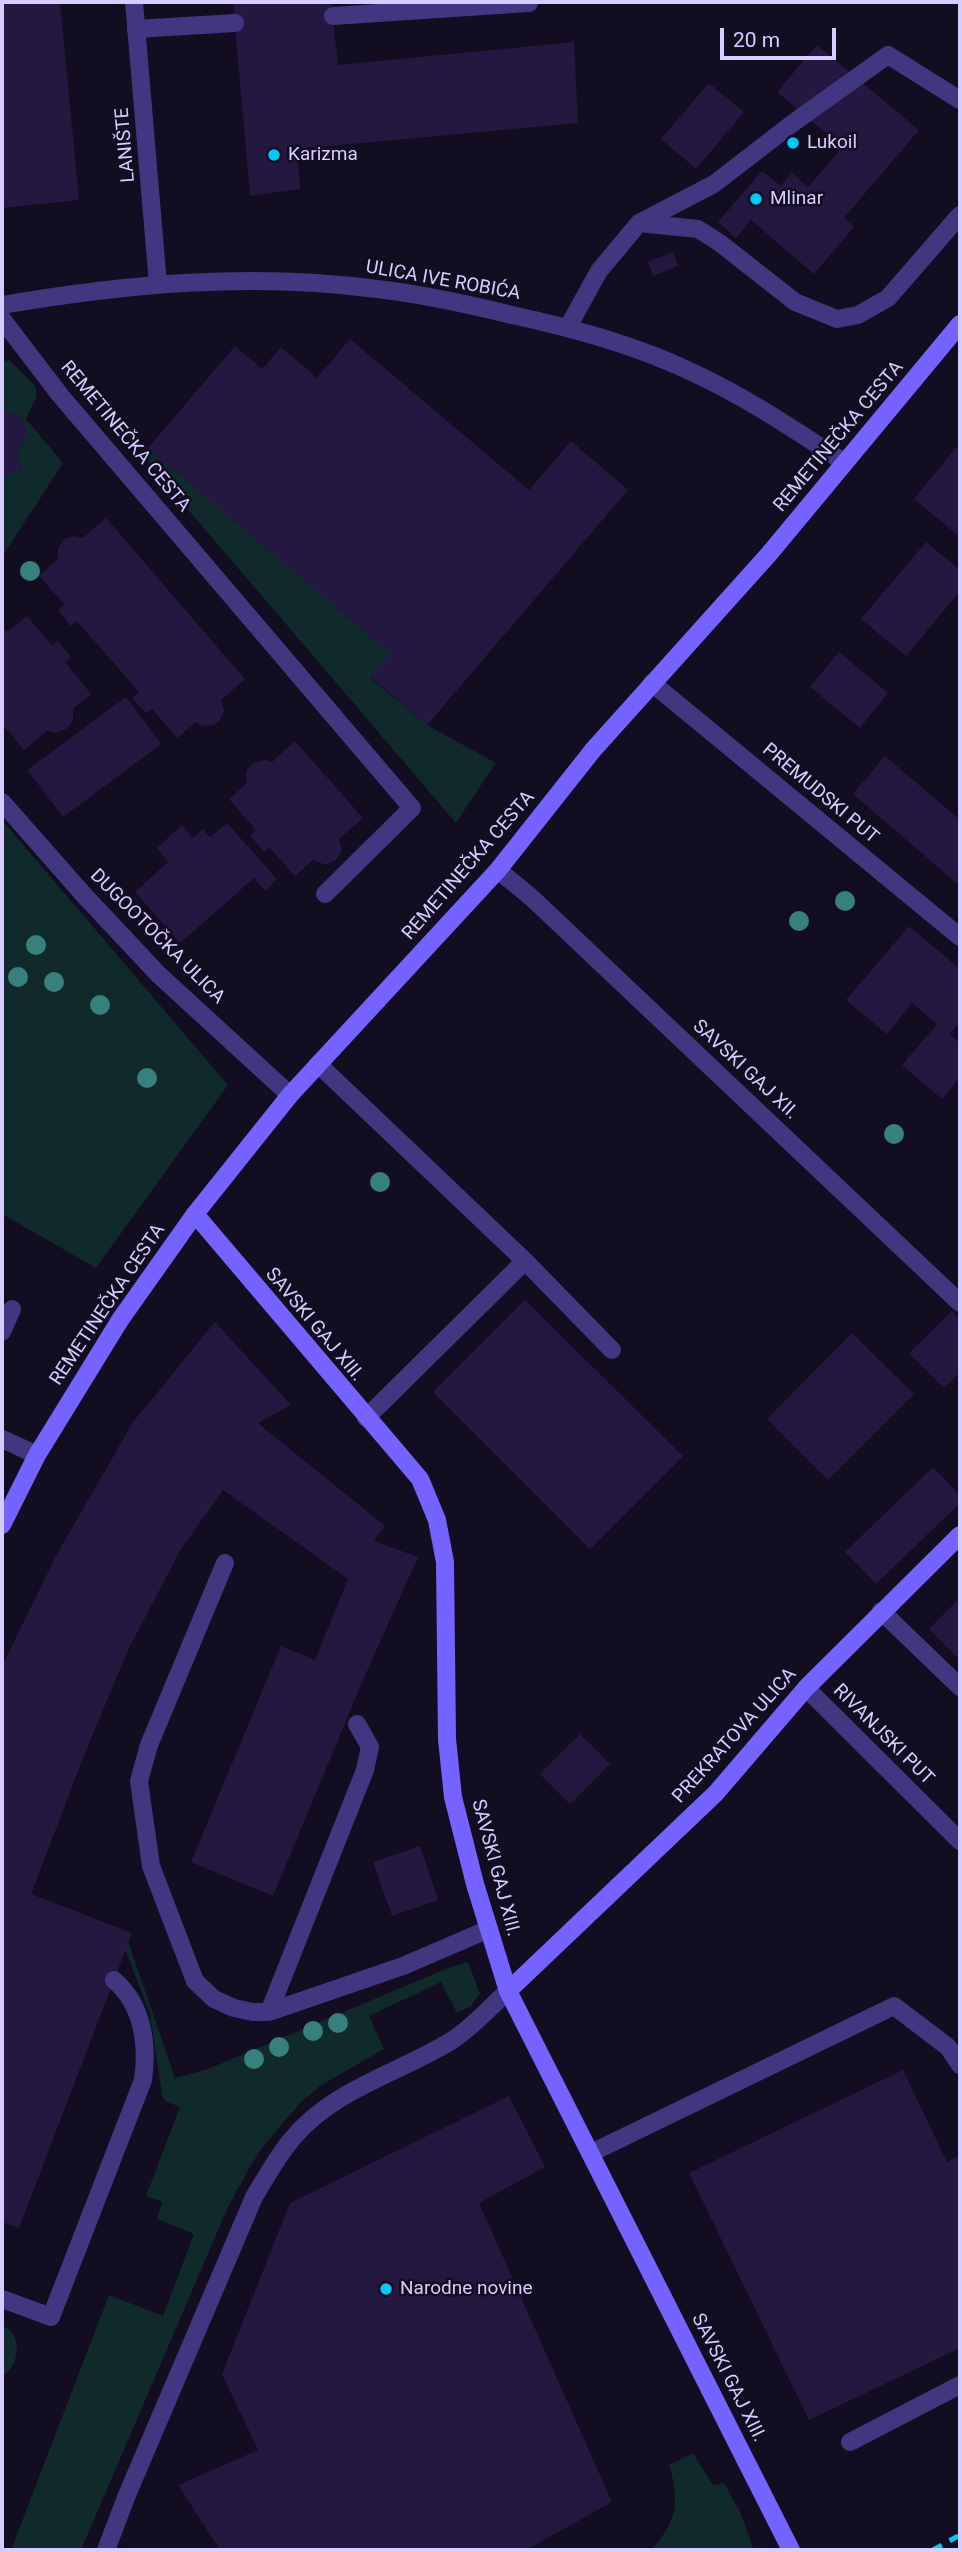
<!DOCTYPE html>
<meta charset="utf-8">
<style>
body{margin:0}
#map{position:relative;width:962px;height:2552px;overflow:hidden;background:#120d20;font-family:Roboto,sans-serif}
canvas{display:block}
.frame{position:absolute;inset:0;border:4px solid #d6ccff;pointer-events:none}
.scale{position:absolute;left:720px;top:28px;width:116px;height:32px;box-sizing:border-box;border:4px solid #d6ccff;border-top:0;padding-left:9px;font-size:21px;line-height:24px;white-space:nowrap;color:#d6ccff;-webkit-text-stroke:5px #120d20;paint-order:stroke}
</style>
<div id="map">
<canvas width="962" height="2552"></canvas>
<div class="frame"></div>
<div class="scale">20 m</div>
</div>
<script>
const context = document.querySelector('canvas').getContext('2d');
context.lineJoin = 'round';
function fillPath(path, color) {
  context.fillStyle = color;
  context.fill(path, 'evenodd');
}
function strokePath(path, color, width, dash) {
  context.strokeStyle = color;
  context.lineWidth = width;
  context.lineCap = dash ? 'butt' : 'round';
  context.setLineDash(dash || []);
  context.stroke(path);
}
function label(font, color, halo, rows, align = 'center') {
  context.font = font + ' Roboto,sans-serif';
  context.lineWidth = 5;
  context.setLineDash([]);
  context.textBaseline = 'middle';
  context.strokeStyle = halo;
  context.fillStyle = color;
  for (const [text, x, y, turn = 0] of rows) {
    context.save();
    context.translate(x, y);
    context.rotate((+turn || 0) * Math.PI / 180);
    context.textAlign = isNaN(turn) ? turn : align;
    if (halo) context.strokeText(text, 0, 0);
    context.fillText(text, 0, 0);
    context.restore();
  }
}
fillPath(new Path2D(`
 M9,360L36,387V398L26,419L63,463L2,557V476L22,470L16,448L22,443L27,429L19,415L5,411L2,399V362Z
 M148,448L391,654L371,678L427,725L496,763L456,823L149,464Z
 M2,820L228,1085L96,1268L2,1214Z
 M128,1941L175,2078L208,2069L448,1968L468,1962L480,1994L471,2006L457,2013L441,1982L369,2016L384,2049L320,2086L301,2102L262,2148L251,2165L228,2207L81,2550H11L109,2295L163,2316L194,2234L157,2219L162,2202L146,2196L180,2107L165,2101L162,2095L150,2014L125,1949Z
 M2,2325C24,2336 20,2364 2,2377Z
 M693,2453L713,2485L724,2483L741,2514L754,2550H651C677,2522 680,2501 669,2465Z`), '#10292a');
fillPath(new Path2D(`
 M2,2H60L79,200L2,208Z
 M233,2H331L338,65L574,42L578,123L297,149L300,189L250,196Z
 M817,45L919,130L844,218L854,227L814,274L751,220L736,238L718,222L762,171L781,186L792,173L808,187L843,147L777,92Z
 M709,83L744,112L696,169L661,139Z
 M673,252L678,266L653,276L648,262Z
 M350,339L529,490L571,441L628,490L427,725L371,677L391,654L148,448L235,346L262,369L281,347L317,378Z
 M2,401L5,411L19,415L27,428L25,439L16,448L22,471L2,476Z
 M960,443V537L914,499Z
 M106,518L245,679L221,700L224,711L219,721L214,725L202,726L196,722L177,738L152,709L146,713L132,698L139,692L77,621L71,626L58,610L65,605L39,576L58,559V548L64,539L74,536L83,538Z
 M926,542L960,570V591L906,656L861,619Z
 M27,616L52,645L58,641L71,657L65,662L91,694L73,709V721L66,729L56,733L47,731L24,750L2,724V627L8,631Z
 M839,652L888,693L860,728L810,687Z
 M126,697L161,744L63,817L27,770Z
 M295,741L363,818L339,839L342,850L336,860L326,865L313,860L295,876L269,847L264,852L250,836L256,830L229,799L247,783L246,772L253,763L264,760L272,762Z
 M885,756L960,820V886L853,794Z
 M227,823L277,879L265,891L254,878L180,943L135,892L168,862L157,848L182,825L193,838L203,829L210,837Z
 M909,926L960,969V1022L950,1034L960,1043V1077L942,1099L902,1065L937,1024L912,1003L887,1034L846,1000Z
 M525,1300L683,1456L590,1549L433,1392Z
 M952,1311L960,1319V1372L944,1388L909,1353Z
 M215,1322L291,1405L258,1423L385,1526L374,1541L418,1557L363,1680L273,1896L191,1862L281,1646L315,1660L348,1579L223,1490L181,1549L128,1650L83,1758L31,1894L132,1933L19,2228L2,2222V1666L57,1554L133,1422Z
 M852,1333L914,1394L828,1480L767,1419Z
 M933,1467L960,1495V1503L876,1584L845,1552Z
 M960,1598V1660L929,1629Z
 M580,1734L610,1764L570,1804L540,1774Z
 M420,1846L438,1900L392,1916L373,1862Z
 M903,2070L947,2162L960,2155V2348L809,2420L689,2173Z
 M509,2096L545,2167L479,2203L612,2502L526,2550H220L178,2485L258,2450L222,2374L290,2203Z`), '#241841');
strokePath(new Path2D(`
 M333,16L529,3
 M136,29L235,23
 M639,223L698,229L720,243L795,302L837,319L858,315L888,298L960,215
 M568,327L599,271L639,223L714,184L793,123L888,55L960,100
 M318,1064L525,1261L612,1350
 M2,1332L12,1309
 M366,1418L525,1261
 M2,1439L37,1455
 M225,1563L149,1745L139,1781L151,1866L195,1981L214,1999L234,2008L253,2012H269L403,1966L489,1929
 M269,2012L365,1770L370,1747L357,1724
 M591,2153L894,2006L948,2047L960,2065
 M2,2299L51,2317L143,2080C148,2044 143,2005 114,1980
 M850,2442L960,2385
 M106,2550L127,2495L254,2197C266,2177 277,2157 292,2139C333,2089 399,2073 451,2041C472,2028 490,2007 508,1991`), '#403780', 18);
strokePath(new Path2D(`
 M134,2L158,284
 M2,305C126,284 251,272 377,289C422,294 467,304 512,315C576,329 639,346 698,375C749,399 796,431 844,462
 M2,319L60,395L412,808L325,894
 M652,683L960,937
 M2,802L83,894L158,974L290,1095
 M498,870L532,898L960,1303
 M881,1611L960,1687
 M806,1688L960,1841`), '#403780', 18);
strokePath(new Path2D(`
 M195,1214L420,1479L437,1520L445,1562L447,1739L453,1797L475,1884L508,1991L791,2550
 M2,1525L37,1455L120,1320L195,1214L290,1095L498,870L593,750L769,554L960,324
 M508,1991L716,1793L806,1688L960,1535`), '#7463ff', 18);
strokePath(new Path2D(`
 M933,2550L960,2535`), '#00c9f7', 5, [10, 9]);
context.fillStyle = '#38807d';
for (const [x, y] of [
 [30,571],
 [845,901],
 [799,921],
 [36,945],
 [18,977],
 [54,982],
 [100,1005],
 [147,1078],
 [894,1134],
 [380,1182],
 [338,2023],
 [313,2031],
 [279,2047],
 [254,2059]
]) {
  context.beginPath();
  context.arc(x, y, 10, 0, 2 * Math.PI);
  context.fill();
}
for (const [x, y, r, color] of [
 [793,143,7,"#00c9f7"],
 [274,155,7,"#00c9f7"],
 [756,199,7,"#00c9f7"],
 [386,2289,7,"#00c9f7"]
]) {
  const dot = new Path2D();
  dot.arc(x, y, r, 0, 2 * Math.PI);
  context.fillStyle = color;
  context.fill(dot);
  strokePath(dot, '#120d20', 2.5);
}
label('19px', '#d6ccff', '#120d20', [
 ["Lukoil",807,143],
 ["Karizma",288,155],
 ["Mlinar",770,199],
 ["Narodne novine",400,2289]
], 'left');
label('19px', '#d6ccff', '#120d20', [
 ["LANIŠTE",126,145,-95],
 ["ULICA IVE ROBIĆA",443,281,10],
 ["REMETINEČKA CESTA",125,437,50],
 ["REMETINEČKA CESTA",839,437,-50],
 ["PREMUDSKI PUT",820,794,40],
 ["REMETINEČKA CESTA",469,866,-49],
 ["DUGOOTOČKA ULICA",157,937,45],
 ["SAVSKI GAJ XII.",745,1070,43],
 ["REMETINEČKA CESTA",108,1305,-56],
 ["SAVSKI GAJ XIII.",314,1325,50],
 ["RIVANJSKI PUT",883,1735,45],
 ["PREKRATOVA ULICA",735,1736,-48],
 ["SAVSKI GAJ XIII.",495,1868,75],
 ["SAVSKI GAJ XIII.",728,2378,63]
]);
</script>
